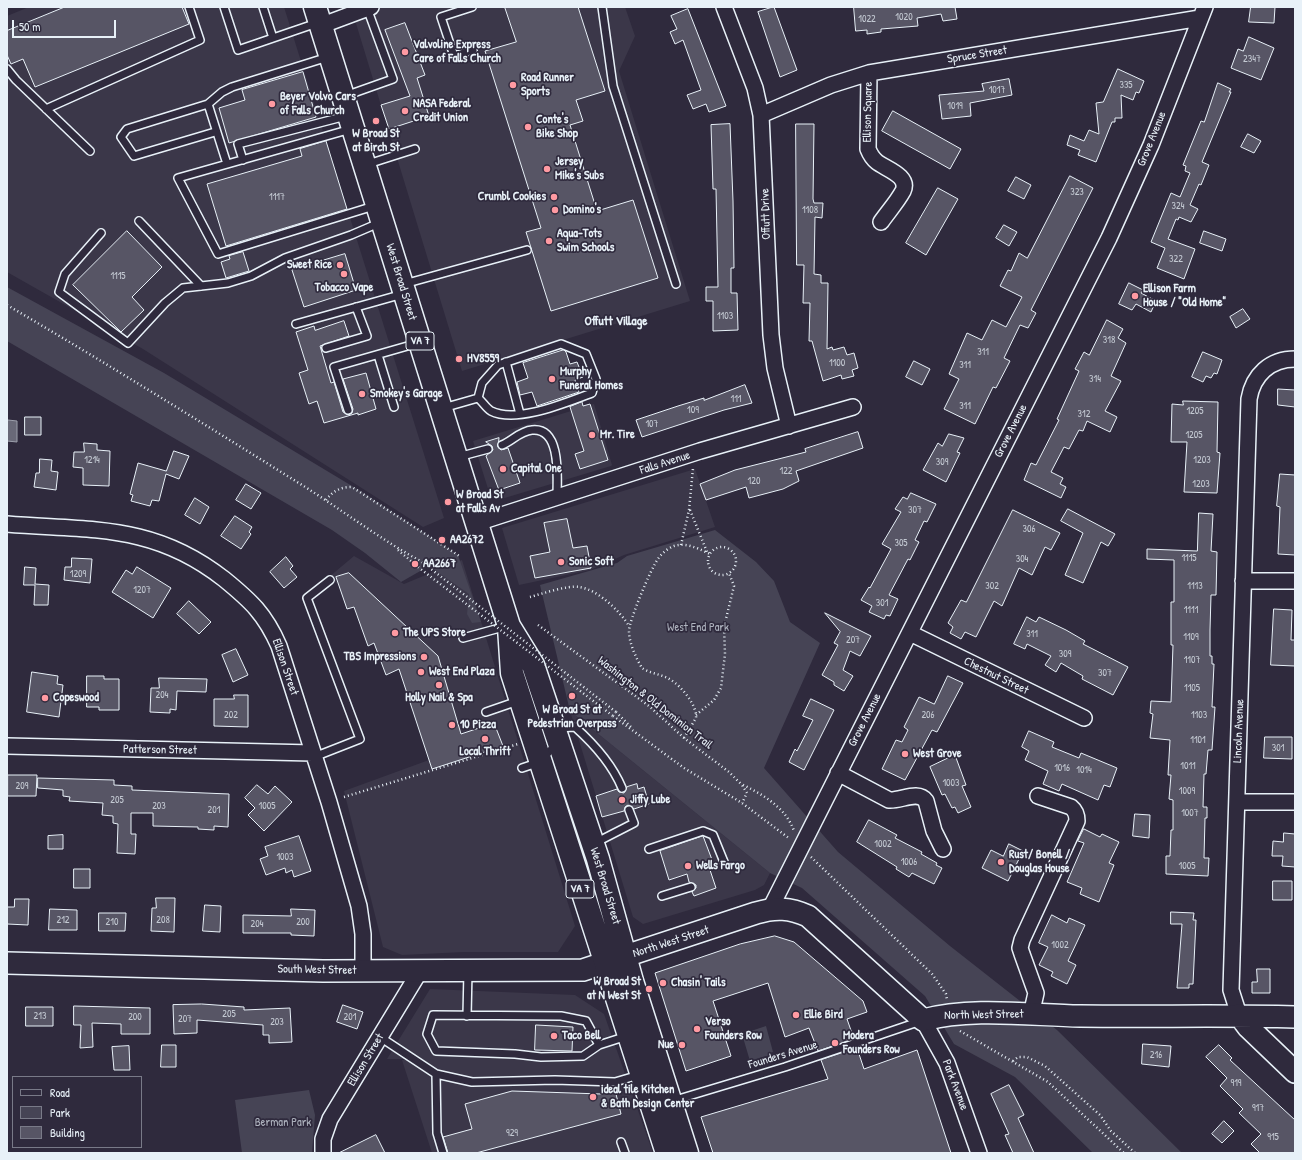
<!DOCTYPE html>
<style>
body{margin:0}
#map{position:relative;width:1302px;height:1160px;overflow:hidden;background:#2f2a3d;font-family:"Patrick Hand",sans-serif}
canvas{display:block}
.frame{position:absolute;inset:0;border:8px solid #e8f1f8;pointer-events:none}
.legend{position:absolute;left:12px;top:1076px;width:130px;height:72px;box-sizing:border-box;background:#2f2a3d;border:1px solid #797a88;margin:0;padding:5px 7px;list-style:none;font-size:12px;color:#e8f1f8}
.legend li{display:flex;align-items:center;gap:8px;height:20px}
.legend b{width:20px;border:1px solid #797a88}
.scale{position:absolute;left:12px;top:20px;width:104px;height:18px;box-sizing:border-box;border:2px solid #e8f1f8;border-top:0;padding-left:5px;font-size:12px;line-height:14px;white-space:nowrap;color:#e8f1f8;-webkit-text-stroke:3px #2f2a3d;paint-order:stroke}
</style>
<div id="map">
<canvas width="1302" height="1160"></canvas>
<div class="frame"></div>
<ul class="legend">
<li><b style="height:5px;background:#2f2a3d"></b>Road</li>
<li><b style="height:11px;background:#464455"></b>Park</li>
<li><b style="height:11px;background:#575565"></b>Building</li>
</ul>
<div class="scale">50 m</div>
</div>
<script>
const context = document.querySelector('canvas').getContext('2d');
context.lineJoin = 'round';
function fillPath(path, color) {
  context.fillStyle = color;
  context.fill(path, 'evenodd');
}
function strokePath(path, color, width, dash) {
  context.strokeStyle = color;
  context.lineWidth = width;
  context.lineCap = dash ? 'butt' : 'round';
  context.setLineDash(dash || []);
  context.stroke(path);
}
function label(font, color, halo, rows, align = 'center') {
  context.font = font + ' "Patrick Hand",sans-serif';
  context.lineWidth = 3.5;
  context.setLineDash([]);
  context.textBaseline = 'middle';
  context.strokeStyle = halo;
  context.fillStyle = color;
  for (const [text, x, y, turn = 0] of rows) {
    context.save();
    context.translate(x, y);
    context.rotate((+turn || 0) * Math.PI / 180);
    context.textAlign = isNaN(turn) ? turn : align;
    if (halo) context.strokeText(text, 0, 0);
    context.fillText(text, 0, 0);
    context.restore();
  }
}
fillPath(new Path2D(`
 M29,7H284L444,518L423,527L143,349L7,272V16Z
 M351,7H625L635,36L619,71L690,301L462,371Z
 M594,404L612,465L611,466L498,500L490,495L473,441Z
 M695,469L715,527L624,555L590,570L519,585L502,528Z
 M354,556L404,584L462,560L575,926L558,952H464L402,955L383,947L344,791L429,760L401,671L352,596L329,577Z
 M570,711L770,873L764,885L755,890L643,924L633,917Z
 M430,989L575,995L604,1014L653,1153H432L402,1060L412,1059H387Z`), '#3b3749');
fillPath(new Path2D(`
 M7,287L164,373L362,492L458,555L481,622L472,623L467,614L469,594L429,566L401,582L365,553L332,530L7,341Z
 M715,530L756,562L774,581L790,622L820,643L764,768L838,852L950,946L1057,1030L1182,1153H1093L1015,1077L954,1044L925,996L802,888L770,873L570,711L540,585L617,563L627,556Z
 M766,1026L773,1052L770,1053V1055L750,1061L742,1034Z
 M309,1090L315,1115L312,1153H242L235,1100Z`), '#464455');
const water = new Path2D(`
 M8,420L17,421V442L7,441Z`);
fillPath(water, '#696978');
strokePath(water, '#9c9fab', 1);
const building = new Path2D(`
 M65,7H182L189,24L35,87L23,59L11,64L7,55V31Z
 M505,7H578L605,91L576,100L583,121L570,125L597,211L633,200L658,278L551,311L526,232L541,228L485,51L516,42Z
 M774,7L797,70L780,77L758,12Z
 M854,7H955L957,19L943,21L941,14L917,18L918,26L881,29V32L867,34V30L856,31Z
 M1251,7H1275L1274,23L1249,22Z
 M688,9L726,106L709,112L706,104L693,109L687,95L701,90L683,40L675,44L670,32L677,29L671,16Z
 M405,23L425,75L417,78L429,116L389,129L381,105L410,96L385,30Z
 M1249,37L1274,48L1261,80L1231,68L1238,49L1243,51Z
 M1118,69L1144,81L1139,93L1136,92L1133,100L1121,95L1122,118H1115V122H1112L1096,162L1078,155L1080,150L1067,145L1070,135L1084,141L1089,130L1099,134L1096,103L1103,102Z
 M303,72L316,117L229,143L219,108L245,100L242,90Z
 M1009,79L1012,95L970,103L971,116L942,119L939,95L984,91L982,84Z
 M1218,83L1231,89L1229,92H1231L1202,162L1209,165L1201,185L1199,184L1190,205L1198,209L1191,222L1179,217L1178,220L1176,219L1168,239L1195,249L1184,279L1157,268L1165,248L1151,242L1171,193L1180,197L1190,173L1185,171L1186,166L1183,165L1201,121L1204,122Z
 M893,111L961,149L950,169L882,131Z
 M730,124L733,201L734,268H731V293H737L738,330L713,331V301H706V287H718L716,189H713L711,125Z
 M796,124H814L813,199L814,203H823L822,218L815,217L814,274L821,275V283H828L827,349L832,347L833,350L844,347L847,355L854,353L858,368L852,370L854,376L842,379L841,375L823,381L812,341H809L810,303H803L804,265H797Z
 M1248,134L1261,141L1254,153L1241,147Z
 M326,141L347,209L226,246L207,184L302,156L300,149Z
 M1070,176L1093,188L1031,310L1036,313L1028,328L1020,325L1004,358L1010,361L996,388L993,387L975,424L944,409L959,379L949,374L967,333L982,340L992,320L1006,327L1022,297L1000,286L1008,270L1011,271L1019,253L1027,258Z
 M1016,177L1031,185L1024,199L1008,191Z
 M938,188L958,199L926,255L906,243Z
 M1004,225L1017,232L1009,246L996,238Z
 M127,231L162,267L132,297L144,310L121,332L73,285Z
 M1204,231L1226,239L1222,251L1200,243Z
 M243,252L249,271L226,278L221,262L230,259L229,256Z
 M345,254L356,290L304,307L292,270Z
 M1129,283L1143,290L1141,293L1156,301L1151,312L1136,304L1132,310L1119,304Z
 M1243,309L1250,319L1236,328L1230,317Z
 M1107,320L1123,329L1118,338L1126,343L1111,376L1121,381L1105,411L1117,417L1110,432L1087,421L1083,431L1079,430L1069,449L1064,447L1051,472L1063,478L1060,484L1066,487L1061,498L1024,480L1031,463L1036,465L1059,420L1057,419L1079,371L1075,369L1084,352L1089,355Z
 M344,321L349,336L320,346L331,383L334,382L343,412L349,415L352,413L353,409L343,379L366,373L376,409L358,415V413L324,423L317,401L309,404L299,373L308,370L296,332L314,326L315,330Z
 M564,350L566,352L570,364L577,362L583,377L575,380L579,392L537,406L532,392L520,395L517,382L528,378L523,363Z
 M1203,352L1222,360L1217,374L1214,373L1211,378L1206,376L1203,382L1192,377Z
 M914,361L930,369L922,385L906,377Z
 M745,385L752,403L724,410L642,437L636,420L678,406L704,398V400Z
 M1278,389L1295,390V407L1278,405Z
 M1183,401L1218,402L1217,452L1220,453L1217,493L1184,492L1187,442H1171L1172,404L1183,405Z
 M582,402L583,406L590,404L608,460L580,469L575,454L584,451L570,407Z
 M25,417H41V435H25Z
 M858,432L863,448L796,471L799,481L783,489L749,498L746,487L706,500L700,484L735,470L806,452L805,449Z
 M949,434L964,438L957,452L960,453L946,482L923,470L938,443L942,446Z
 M499,438L498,447L501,450L508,448L520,483L499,490L486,456L493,450L492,446L486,442Z
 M84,443L97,444V450L110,451L109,486L83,485V468L73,467L74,452H84Z
 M174,451L189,456L179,479L166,474L159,501L152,500L150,506L131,501L133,495L130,494L138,463L166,471Z
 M40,459L52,460L51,471L58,472L56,490L34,487L36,473H39Z
 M1280,474L1295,475V555L1278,554L1280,507L1277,506Z
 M246,484L261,493L251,509L236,500Z
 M911,493L936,504L927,522L924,521L915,540L919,542L910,560L908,559L889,595L898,599L890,616L886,615L884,619L869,612L872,606L861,600L869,587L870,588L891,549L882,544L901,512L895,509L903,497L907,499Z
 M195,498L209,507L200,524L185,515Z
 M1068,509L1115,534L1108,546L1101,542L1083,583L1065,575L1083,533L1061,521Z
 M1013,510L1060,533L1051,550L1045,547L1032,575L1019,568L1002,606L994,601L976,637L965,632L961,639L950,633L953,627L948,623L961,600L966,602Z
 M1199,513L1213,514L1211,551L1217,552L1216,595H1211L1210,630V656H1212V664H1214L1212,707H1215L1212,750H1208L1206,774H1204L1203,807H1207V818H1205L1204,858H1209L1208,876L1166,874V856H1170L1171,830H1173V800L1169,799L1171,775H1168L1170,740L1150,738L1153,714L1150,713L1151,701L1171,702L1173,645H1171V602H1174V560L1147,559V549L1197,551Z
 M235,516L252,527L249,532L251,534L241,549L221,536Z
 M567,519L573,548L587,546L591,568L535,578L530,556L550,552L544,523Z
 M286,557L293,566L290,569L297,577L284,588L270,572Z
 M72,558L92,559L90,583L64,580L65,567H71Z
 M25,567L36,568L35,584L49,585L48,605H34L35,585H24Z
 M137,567L171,588L153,618L112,592L126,570L132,574Z
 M349,573L438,656L461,734L494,723L503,746L432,769L399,669L386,675L374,643L368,646L354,607L347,609L336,577Z
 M189,601L211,622L199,634L177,614Z
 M1274,609L1292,610L1291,640H1295V666L1271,665Z
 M825,613L871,636L860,656L850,651L843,670L853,676L844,691L834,685V682L822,675L838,645L834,643L840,632Z
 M1027,617L1036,622L1039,617L1066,630L1085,641L1083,644L1128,667L1113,695L1082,679L1083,676L1061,663L1056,672L1045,665L1051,656L1027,644L1025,649L1014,644Z
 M236,649L248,675L233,682L222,655Z
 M32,672L58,676L57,684L63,685L59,717L27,712Z
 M87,676H104V679H119V710H99V707H87Z
 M948,676L963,683L937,732L932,730L905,780L882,769L896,740L902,742L908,730L904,727L919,697L934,704Z
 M159,678L207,679L206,692L177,691L176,710L170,709V713L150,712L151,688H159Z
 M234,695H248V727L214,726V699H234Z
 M811,699L834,710L804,770L789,762L795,749L797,751L813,720L803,716Z
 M1029,731L1054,742L1052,747L1079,758L1081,753L1117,768L1110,787L1104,785L1098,800L1062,784L1059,791L1043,784L1048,771L1025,760L1029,751L1022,747Z
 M1265,737H1292V759L1264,758Z
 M955,755L966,785L962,786L971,807L958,813L955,807L952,808L945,794L942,795L930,767Z
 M8,775H37L36,796H8Z
 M38,778L114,780V785L132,786V790L229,794L228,827L214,826V830L198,829V827L153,826V813H131V834H136L135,854L117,853L118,824L113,823V816L102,815L103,803L69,801L70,797L63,796V790L38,788Z
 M637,784L638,789L644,787L649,804L634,809L628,805L625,807L624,811L602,817L596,796L617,789L619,792L624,793L627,787Z
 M257,785L268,794L275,786L292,802L264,831L248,815L255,808L245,798Z
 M1135,814L1150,815L1149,838L1133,836Z
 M869,820L897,835L895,838L922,852L921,854L937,863L936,865L942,868L934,884L912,873L909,877L896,869L897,867L857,842Z
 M1084,829L1100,837L1102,834L1119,842L1109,863L1114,865L1099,902L1080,894L1082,888L1067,882L1084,843L1078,841Z
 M1284,833L1295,834V867L1282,866L1283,856H1272L1273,841L1283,842Z
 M63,835V849H48V836Z
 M299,836L311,871L294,877L292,870L286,873L285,868L266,875L260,859L268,856L265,847Z
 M703,836L714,865L709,867L716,888L694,896L692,892L696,888V885L689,882L687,874L669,880L660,851Z
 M1009,844L1023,851L1008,881L982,868L991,850L1003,856Z
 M74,869H90V888H74Z
 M1273,881H1292V900H1273Z
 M156,898H175L174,932L151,931L152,908H156Z
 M15,899H29L28,925L7,924V907H14Z
 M205,905L221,906L220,932L203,931Z
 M50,909L77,910V930H49Z
 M291,909L315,910L314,936L291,935V933H243V915L291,916Z
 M1171,912L1194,913L1193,920H1196L1193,984H1189V988H1177L1182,924H1171Z
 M99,913H126L125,931H99Z
 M1052,915L1067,923L1069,918L1085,925L1068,961L1076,965L1067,984L1051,976L1053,972L1039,965L1048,947L1039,943Z
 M775,936L794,942L863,1001L867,1012L847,1019L854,1039L818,1051L809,1028L785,1037L768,983L713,1001L731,1056L686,1071L655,973L740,944Z
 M1257,969H1270V993H1252V982H1257Z
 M202,1004L244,1007V1010L290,1008L292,1042L269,1043V1035H263V1025L197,1020V1033L174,1034L173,1005Z
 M343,1005L363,1012L357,1029L337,1022Z
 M74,1006L150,1008V1034H121V1024L92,1023L93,1047L80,1048L81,1025H74Z
 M26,1007H53V1026H26Z
 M536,1025L573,1027L572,1051L535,1050Z
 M1143,1044L1171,1046L1169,1067L1142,1064Z
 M162,1045H176V1067H161Z
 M1219,1045L1232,1058L1230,1060L1295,1120V1153H1260L1251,1144L1261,1134L1239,1113L1243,1109L1220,1086L1227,1078L1206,1057Z
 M129,1046L130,1070H114L112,1047Z
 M857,1048L864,1069L917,1050L951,1153H713L701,1117L828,1079L821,1060Z
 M1009,1085L1024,1115L1018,1118L1034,1153H1013L1005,1135L1009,1134L991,1094Z
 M615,1090L621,1114L476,1153H448L443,1137L472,1129L465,1104L512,1091L601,1094Z
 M1224,1121L1234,1131L1222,1143L1212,1134Z
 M376,1135L385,1153H339Z`);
fillPath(building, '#575565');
strokePath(building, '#e8f1f8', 1);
const lane = new Path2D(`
 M224,7L238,50L317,23
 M263,7L273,38
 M472,7L441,17L454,56L473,50
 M602,7L613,86L676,284
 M7,69L16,80L90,151
 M345,96L393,79L367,8
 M208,104L227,164
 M46,109L200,40L189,7
 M351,129L178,178L218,254L374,206
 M215,132L134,156L121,137L127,129L208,104L222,92L232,87L328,57
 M243,160L238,144L346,116
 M368,164L415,149
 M139,221L201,286
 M101,233L65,274L59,292L128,343L165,303L183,288L228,283L251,276L285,258L351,235L379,223
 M404,284L527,250
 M296,324L403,294
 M561,344L586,354L596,379L592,393C567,402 517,424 491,411C486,408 482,401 478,398L482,383L498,365Z
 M326,348L367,336L356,307
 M378,355L394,407
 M506,362L520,414
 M443,408L478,398
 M348,410L334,367L418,343
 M502,445C512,441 520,431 532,430C562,427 557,479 557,497
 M458,457L488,449
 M463,638L507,626
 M486,712L518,701
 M556,728L575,727C594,744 612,764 622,788
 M314,757L360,739L307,598L330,580
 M522,768L540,762L556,744
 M595,843L634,823L629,810
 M649,849L703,831L713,835L724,862
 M662,896L691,887
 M467,1016L468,971
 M380,1037L436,1074L472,1082L555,1080L615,1082L639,1075
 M599,1045L583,1056L541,1057L515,1054L436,1051L427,1034L433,1015L561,1016L586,1021L599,1045L627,1036
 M436,1074L437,1133L443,1153
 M672,1101L785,1067L921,1021
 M621,1142L625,1153`);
const street = new Path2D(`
 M724,7L755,88L761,115L771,335L775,368L789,426
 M320,26L371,7
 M869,73L868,149C870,154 872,158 877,162C886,169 910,176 903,191C897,202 888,212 881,222
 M761,115L831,85L869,73L1200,18
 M477,523L700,451L853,407
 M7,524C91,531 153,523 224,579C251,601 265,614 279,646L329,802L359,906L363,934V971
 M1243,581H1295
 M910,633L1084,718
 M7,746L313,753
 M838,773L889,800C901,801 918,790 926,801L934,831L943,849
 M1237,802H1295
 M770,909L1109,238L1151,145L1205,7
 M1031,1015L1036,993L1022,954L1020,948L1022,940L1077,821C1077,815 1076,811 1071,807L1038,796
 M1239,1015L1231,990L1249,399C1253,375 1270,359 1295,359
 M923,1020L947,1063L979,1153
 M323,1153V1139L330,1119L420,971`);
const secondary = new Path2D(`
 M7,963L323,971L583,970L756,913C776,907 790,908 808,916L923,1020C973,1007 1028,1015 1080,1016C1152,1017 1223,1015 1295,1017
 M1239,1015L1248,1027L1295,1072`);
const primary = new Path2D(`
 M315,7L509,626L533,665L598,859L632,981L687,1153
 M509,627L512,673L667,1153`);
strokePath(lane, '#e8f1f8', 10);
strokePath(street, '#e8f1f8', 18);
strokePath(secondary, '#e8f1f8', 24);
strokePath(primary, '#e8f1f8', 25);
strokePath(new Path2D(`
 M7,305C106,363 204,424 302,485C342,510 380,539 422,562
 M326,500C333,491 340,487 352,487L461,557
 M690,510L707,552
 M681,545L689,510L693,468
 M708 561a14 14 0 1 1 28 0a14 14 0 1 1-28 0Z
 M398,550L418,567
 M530,597C541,594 568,585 579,587C597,589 620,611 629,626
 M538,625L649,706L684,738L729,772L742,785L747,793L742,803
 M616,712L631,727
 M696,715L714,700L721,688L725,654L724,627L734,586L729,573
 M613,716L684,768L742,803L790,839
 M684,738L696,718C697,705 682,687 671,680C662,674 651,674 642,668C636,658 629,643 629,631C629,621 651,568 658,559C661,554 668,548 674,546C687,542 699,549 710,554
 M743,785C764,795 786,808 794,831
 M344,797L518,744
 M811,857L932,974L946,994L947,1000
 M960,1031L1048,1082L1124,1153
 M1013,1061L1018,1057H1027L1045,1066L1100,1115L1111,1131L1135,1153`), '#e8f1f8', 2.5, [1, 3]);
strokePath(lane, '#2f2a3d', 7);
strokePath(street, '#2f2a3d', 15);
strokePath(secondary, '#2f2a3d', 21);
strokePath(primary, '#2f2a3d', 22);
strokePath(new Path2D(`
 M422,562L616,712
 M418,567L613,716`), '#e8f1f8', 2.5, [1, 3]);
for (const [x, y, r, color] of [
 [405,52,4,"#ff9aa2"],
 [513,85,4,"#ff9aa2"],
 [272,104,4,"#ff9aa2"],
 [405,111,4,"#ff9aa2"],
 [376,121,4,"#ff9aa2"],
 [528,127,4,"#ff9aa2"],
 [547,169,4,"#ff9aa2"],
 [554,197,4,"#ff9aa2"],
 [555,210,4,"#ff9aa2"],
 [549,241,4,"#ff9aa2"],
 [340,265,4,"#ff9aa2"],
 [344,274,4,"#ff9aa2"],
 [1135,296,4,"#ff9aa2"],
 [459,359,4,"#ff9aa2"],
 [552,379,4,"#ff9aa2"],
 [362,394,4,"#ff9aa2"],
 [592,435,4,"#ff9aa2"],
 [503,469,4,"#ff9aa2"],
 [448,502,4,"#ff9aa2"],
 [442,540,4,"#ff9aa2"],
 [561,562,4,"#ff9aa2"],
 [415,564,4,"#ff9aa2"],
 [395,633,4,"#ff9aa2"],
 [424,657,4,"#ff9aa2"],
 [421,672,4,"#ff9aa2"],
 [439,685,4,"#ff9aa2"],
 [572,696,4,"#ff9aa2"],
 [45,698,4,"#ff9aa2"],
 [452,725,4,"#ff9aa2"],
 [485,739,4,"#ff9aa2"],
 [905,754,4,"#ff9aa2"],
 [622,800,4,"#ff9aa2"],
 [1001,862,4,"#ff9aa2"],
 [688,866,4,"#ff9aa2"],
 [663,983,4,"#ff9aa2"],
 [649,989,4,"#ff9aa2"],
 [796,1015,4,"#ff9aa2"],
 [697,1029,4,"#ff9aa2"],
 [554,1036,4,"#ff9aa2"],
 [835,1043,4,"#ff9aa2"],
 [682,1045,4,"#ff9aa2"],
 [593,1097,4,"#ff9aa2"]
]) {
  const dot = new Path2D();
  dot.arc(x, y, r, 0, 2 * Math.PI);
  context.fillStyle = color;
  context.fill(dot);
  strokePath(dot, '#2f2a3d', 1.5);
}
label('10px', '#c4cad3', null, [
 ["1020",904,17],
 ["1022",867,19],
 ["2347",1252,59],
 ["335",1126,85],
 ["1017",997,90],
 ["1019",955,106],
 ["323",1077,192],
 ["1117",277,197],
 ["324",1178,206],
 ["1108",810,210],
 ["322",1176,259],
 ["1115",118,276],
 ["1103",725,316],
 ["318",1109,340],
 ["311",983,352],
 ["1100",837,363],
 ["311",965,365],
 ["314",1095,379],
 ["111",736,399],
 ["311",965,406],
 ["109",693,410],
 ["1205",1195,411],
 ["312",1084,414],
 ["107",652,424],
 ["1205",1194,435],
 ["1214",92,460],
 ["1203",1202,460],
 ["309",942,462],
 ["122",786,471],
 ["120",754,481],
 ["1203",1201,484],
 ["307",915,510],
 ["306",1029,529],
 ["305",901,543],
 ["1115",1189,558],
 ["304",1022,559],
 ["1209",78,574],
 ["302",992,586],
 ["1113",1195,586],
 ["1207",142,590],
 ["301",882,603],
 ["1111",1191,610],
 ["311",1032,634],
 ["1109",1191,637],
 ["207",853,640],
 ["309",1065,654],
 ["1107",1192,660],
 ["307",1105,673],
 ["1105",1192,688],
 ["204",162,695],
 ["202",231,715],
 ["206",928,715],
 ["1103",1199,715],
 ["1101",1198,740],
 ["301",1278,748],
 ["1011",1188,766],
 ["1016",1062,768],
 ["1014",1084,770],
 ["1003",951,783],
 ["209",22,786],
 ["1009",1187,791],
 ["205",117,800],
 ["203",159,806],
 ["1005",267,806],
 ["201",214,810],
 ["1007",1190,813],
 ["1002",883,844],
 ["1003",285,857],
 ["1006",909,862],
 ["1005",1187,866],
 ["212",63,920],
 ["208",163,920],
 ["210",112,922],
 ["200",303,922],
 ["204",257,924],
 ["1002",1060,945],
 ["205",229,1014],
 ["213",40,1016],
 ["200",135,1017],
 ["201",350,1017],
 ["207",185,1019],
 ["203",277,1022],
 ["216",1156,1055],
 ["919",1236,1083],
 ["917",1258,1108],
 ["929",512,1133],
 ["915",1273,1137]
]);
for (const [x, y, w] of [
 [420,341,28],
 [580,889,28]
]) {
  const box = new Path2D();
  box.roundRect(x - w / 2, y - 9, w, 18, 3);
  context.fillStyle = '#2f2a3d';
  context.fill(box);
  strokePath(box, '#e8f1f8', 1);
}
label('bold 11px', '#e8f1f8', null, [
 ["VA 7",420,341],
 ["VA 7",580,889]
]);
label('bold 12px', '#e8f1f8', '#2f2a3d', [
 ["Valvoline Express",413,45],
 ["Care of Falls Church",413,59],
 ["Road Runner",521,78],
 ["Sports",521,92],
 ["Beyer Volvo Cars",280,97],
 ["of Falls Church",280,111],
 ["NASA Federal",413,104],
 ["Credit Union",413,118],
 ["Conte's",536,120],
 ["Bike Shop",536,134],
 ["W Broad St",376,134,"center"],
 ["at Birch St",376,148,"center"],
 ["Jersey",555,162],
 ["Mike's Subs",555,176],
 ["Crumbl Cookies",546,197,"right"],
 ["Domino's",563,210],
 ["Aqua-Tots",557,234],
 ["Swim Schools",557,248],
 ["Sweet Rice",332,265,"right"],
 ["Tobacco Vape",344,288,"center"],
 ["Ellison Farm",1143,289],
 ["House / \"Old Home\"",1143,303],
 ["HV8559",467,359],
 ["Murphy",560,372],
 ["Funeral Homes",560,386],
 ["Smokey's Garage",370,394],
 ["Mr. Tire",600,435],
 ["Capital One",511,469],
 ["W Broad St",456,495],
 ["at Falls Av",456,509],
 ["AA2672",450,540],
 ["Sonic Soft",569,562],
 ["AA2667",423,564],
 ["The UPS Store",403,633],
 ["TBS Impressions",416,657,"right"],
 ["West End Plaza",429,672],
 ["Copeswood",53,698],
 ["Holly Nail & Spa",439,698,"center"],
 ["W Broad St at",572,710,"center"],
 ["Pedestrian Overpass",572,724,"center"],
 ["10 Pizza",460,725],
 ["Local Thrift",485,752,"center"],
 ["West Grove",913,754],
 ["Jiffy Lube",630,800],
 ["Rust/ Bonell /",1009,855],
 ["Douglas House",1009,869],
 ["Wells Fargo",696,866],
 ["W Broad St",641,982,"right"],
 ["at N West St",641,996,"right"],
 ["Chasin' Tails",671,983],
 ["Ellie Bird",804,1015],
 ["Verso",705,1022],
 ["Founders Row",705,1036],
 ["Taco Bell",562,1036],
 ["Modera",843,1036],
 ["Founders Row",843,1050],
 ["Nue",674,1045,"right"],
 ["ideal tile Kitchen",601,1090],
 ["& Bath Design Center",601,1104]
], 'left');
label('12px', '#e8f1f8', '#2f2a3d', [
 ["Spruce Street",977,55,-9],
 ["Ellison Square",868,112,-89],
 ["Grove Avenue",1152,139,-68],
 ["Offutt Drive",766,214,-92],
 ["West Broad Street",401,282,73],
 ["Grove Avenue",1011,431,-63],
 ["Falls Avenue",665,463,-18],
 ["Ellison Street",285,667,71],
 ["Chestnut Street",996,676,26],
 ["Washington & Old Dominion Trail",655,703,38],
 ["Grove Avenue",865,720,-63],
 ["Lincoln Avenue",1239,731,-88],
 ["Patterson Street",160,750,1],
 ["West Broad Street",605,886,73],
 ["North West Street",671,942,-18],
 ["South West Street",317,970,1],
 ["North West Street",984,1015,-1],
 ["Founders Avenue",783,1055,-17],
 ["Ellison Street",366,1060,-59],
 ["Park Avenue",955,1085,69]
]);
label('12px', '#afb4bf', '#2f2a3d', [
 ["West End Park",698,628],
 ["Berman Park",283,1123]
]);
label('bold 13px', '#e8f1f8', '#2f2a3d', [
 ["Offutt Village",616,322]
]);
</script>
